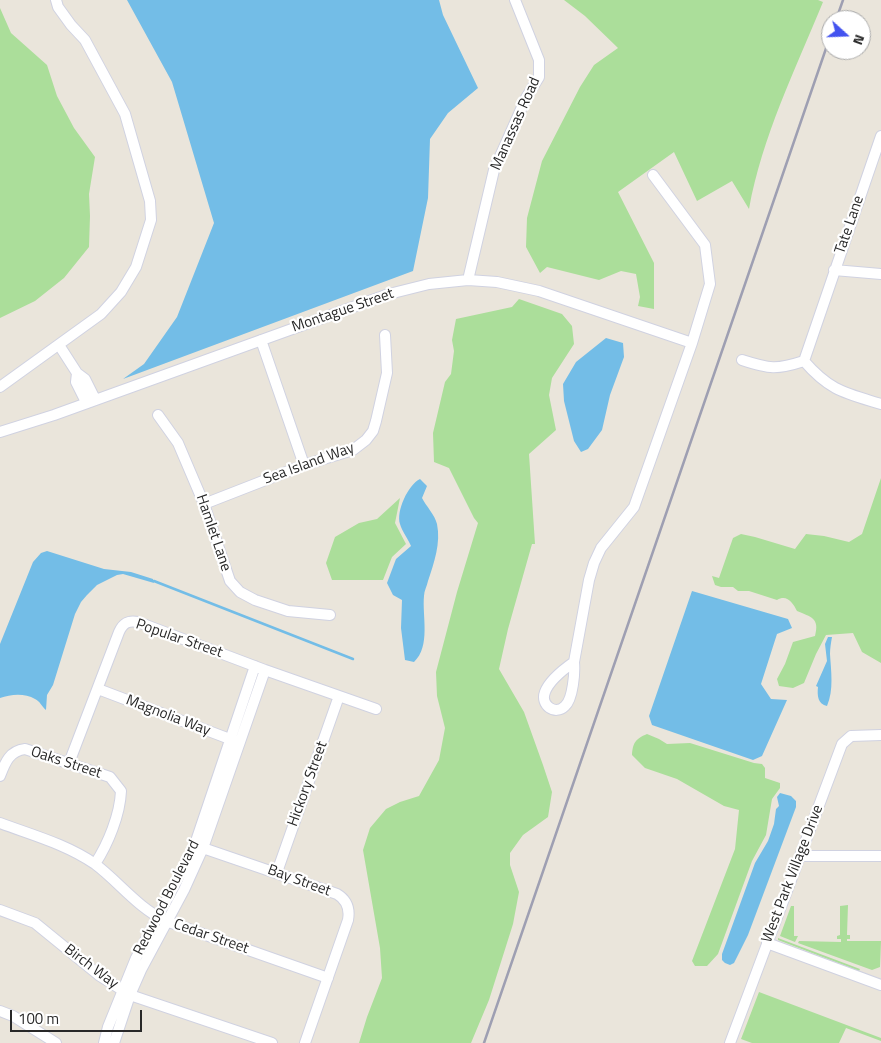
<!DOCTYPE html>
<style>
body{margin:0}
#map{position:relative;width:881px;height:1043px;overflow:hidden;background:#eae5db;font-family:"Titillium Web",sans-serif}
canvas{display:block}
.north{position:absolute;left:821px;top:10px;width:50px;height:50px;box-sizing:border-box;background:#fff;border:1px solid #a9a9a9;border-radius:50%;rotate:110deg;font-size:14px;font-weight:700;line-height:20px;text-align:center;color:#282828}
.north::after{content:'';display:block;margin:auto;width:18px;height:22px;background:#4353ef;clip-path:polygon(50% 0,100% 100%,50% 72%,0 100%)}
.scale{position:absolute;left:10px;top:1010px;width:132px;height:22px;box-sizing:border-box;border:2px solid #282828;border-top:0;padding-left:6px;font-size:15px;line-height:18px;white-space:nowrap;color:#282828;-webkit-text-stroke:4px #fff;paint-order:stroke}
</style>
<div id="map">
<canvas width="881" height="1043"></canvas>
<div class="north">N</div>
<div class="scale">100 m</div>
</div>
<script>
const context = document.querySelector('canvas').getContext('2d');
context.lineJoin = 'round';
function fillPath(path, color) {
  context.fillStyle = color;
  context.fill(path, 'evenodd');
}
function strokePath(path, color, width, dash) {
  context.strokeStyle = color;
  context.lineWidth = width;
  context.lineCap = dash ? 'butt' : 'round';
  context.setLineDash(dash || []);
  context.stroke(path);
}
function label(font, color, halo, rows, align = 'center') {
  context.font = font + ' "Titillium Web",sans-serif';
  context.lineWidth = 4.5;
  context.setLineDash([]);
  context.textBaseline = 'middle';
  context.strokeStyle = halo;
  context.fillStyle = color;
  for (const [text, x, y, turn = 0] of rows) {
    context.save();
    context.translate(x, y);
    context.rotate((+turn || 0) * Math.PI / 180);
    context.textAlign = isNaN(turn) ? turn : align;
    if (halo) context.strokeText(text, 0, 0);
    context.fillText(text, 0, 0);
    context.restore();
  }
}
fillPath(new Path2D(`
 M564,0H818L823,2C795,70 762,137 749,209L732,181L697,201L674,152L618,192L654,263V309L638,306L640,297L636,274L621,271L599,280L547,267L540,273L526,247L527,218L542,161L580,87L594,65L618,48L585,16Z
 M0,8L11,33L47,65L57,96L74,128L95,157L89,194L90,216L89,247L64,278L35,301L0,318Z
 M519,299L562,314L572,326L574,344L552,378L549,395L556,430L529,454L535,544H532L508,629L499,669L524,712L543,765L552,792L548,817L523,835L510,853V865L519,892L513,924L489,1000L471,1043H359L367,1017L382,978L380,948L363,850L370,828L386,809L400,802L419,796L439,760L445,728L437,696L436,672L457,592L478,523L474,518L449,468L434,462L433,433L445,382L451,374L454,351L452,340L456,319L512,307Z
 M881,478V663L862,652L853,633L826,635L816,654L804,683L793,688L779,686L777,679L785,664L793,642L815,636C820,618 811,617 797,611C793,603 787,594 777,600L749,591H738L733,587H721L715,585L712,576L719,578L733,538L741,534L755,537L795,549L806,534L824,536L849,542L862,534Z
 M400,498L395,523L406,544L392,557L383,580H332L326,563L335,537L359,523L377,519Z
 M647,734L659,739L667,744L690,743L754,763L762,764L765,768V778L780,783V788L772,799L766,835L752,861L718,954L707,966H695L692,961L735,849L739,810L724,806L677,779L645,768L632,755C633,743 635,739 647,734Z
 M848,905L847,935H850V939H847V941H881L880,967L872,970L798,943L799,941L841,942V939H837V936L840,935V906Z
 M791,906H794V936H798L795,942L780,936Z
 M778,938L860,969L859,971L778,940Z
 M759,992L881,1038V1041L846,1028L839,1043H752L741,1039Z`), '#abde9a');
fillPath(new Path2D(`
 M127,0H439L443,15L478,88L448,113L430,139L428,198L413,271L123,379L144,364L177,317L214,223L172,82Z
 M606,338L623,343L624,357L610,395L602,430L588,449L581,452L574,441L564,401L563,384L576,362Z
 M420,479L427,486L422,498C426,506 435,515 437,524C441,543 434,563 428,581C427,586 424,591 424,596C422,616 431,646 414,662L405,660L401,628L402,600L393,595L387,583L396,559L411,546C408,539 402,531 400,524C396,511 408,485 420,479Z
 M47,551L104,569L131,572L153,579L154,583L123,574L117,575L97,585L87,595L81,602L75,614L53,685L47,695L46,710C42,707 40,701 35,699C25,693 11,694 0,698V644L33,562L41,553Z
 M692,591L788,619L792,628L777,634L761,684L771,699L787,700L762,756L753,760L652,725L649,716Z
 M828,637H832C831,643 830,648 830,654C831,671 834,690 827,706C818,704 817,696 818,687L816,686L827,661L825,644Z
 M780,793L791,796L796,801V807L748,935L734,963L730,965L725,963L722,960V954L755,863L768,841L774,824L776,809L779,806L777,797Z`), '#73bde7');
strokePath(new Path2D(`
 M154,581L353,659`), '#73bde7', 2.5);
const street = new Path2D(`
 M834,270L881,274
 M468,280L494,170L526,98L539,77V60L515,0
 M261,340L304,465
 M59,345L77,373L85,379L95,399
 M742,360C770,369 776,370 804,361
 M804,361L881,136
 M804,361C830,391 845,393 881,404
 M77,373L76,382L86,402
 M0,387L101,314L121,292L136,267L151,220L150,201L125,114L85,40L71,25L58,7L56,0
 M158,415L178,443L204,504L230,581L240,592L255,600L288,611L330,615
 M0,432L54,415L389,294L429,284L468,280L497,282L539,291L692,343
 M204,504L304,465L353,450L366,440L373,431L376,421L387,373L385,335
 M574,662C564,669 549,681 545,692C540,705 555,716 565,706C573,699 575,672 574,662L589,580L594,563L601,548L634,507L692,343L710,284L705,245L653,175
 M98,689L235,741
 M69,763L119,632C123,623 128,620 138,622L265,670L376,709
 M0,776C5,763 9,751 25,749L110,777L121,791C120,815 108,844 95,864
 M0,823C32,835 66,844 95,864C119,882 138,908 166,921L328,978
 M197,846L337,894C347,900 350,909 348,920L305,1043
 M800,856H881
 M277,872L339,696
 M0,910L35,923L100,976L130,995L272,1043
 M767,943L881,985
 M0,1011L13,1016L56,1043
 M104,1043L108,1027L136,958L193,850L255,666
 M114,1043L130,995L141,970L184,890L203,848L265,670
 M730,1043L842,744L851,736L881,735`);
strokePath(street, '#d0d2e1', 12);
strokePath(street, '#fff', 10);
strokePath(new Path2D(`
 M836,20L843,0
 M484,1043L831,34`), '#9e9fb2', 2.5);
label('15px', '#282828', '#fff', [
 ["Manassas Road",516,124,-66],
 ["Tate Lane",850,225,-71],
 ["Montague Street",343,311,-19],
 ["Sea Island Way",309,464,-20],
 ["Hamlet Lane",213,533,71],
 ["Popular Street",179,639,19],
 ["Magnolia Way",168,716,21],
 ["Oaks Street",66,763,18],
 ["Hickory Street",308,784,-70],
 ["West Park Village Drive",793,874,-69],
 ["Bay Street",299,881,20],
 ["Redwood Boulevard",167,898,-63],
 ["Cedar Street",211,937,19],
 ["Birch Way",91,967,37]
]);
</script>
